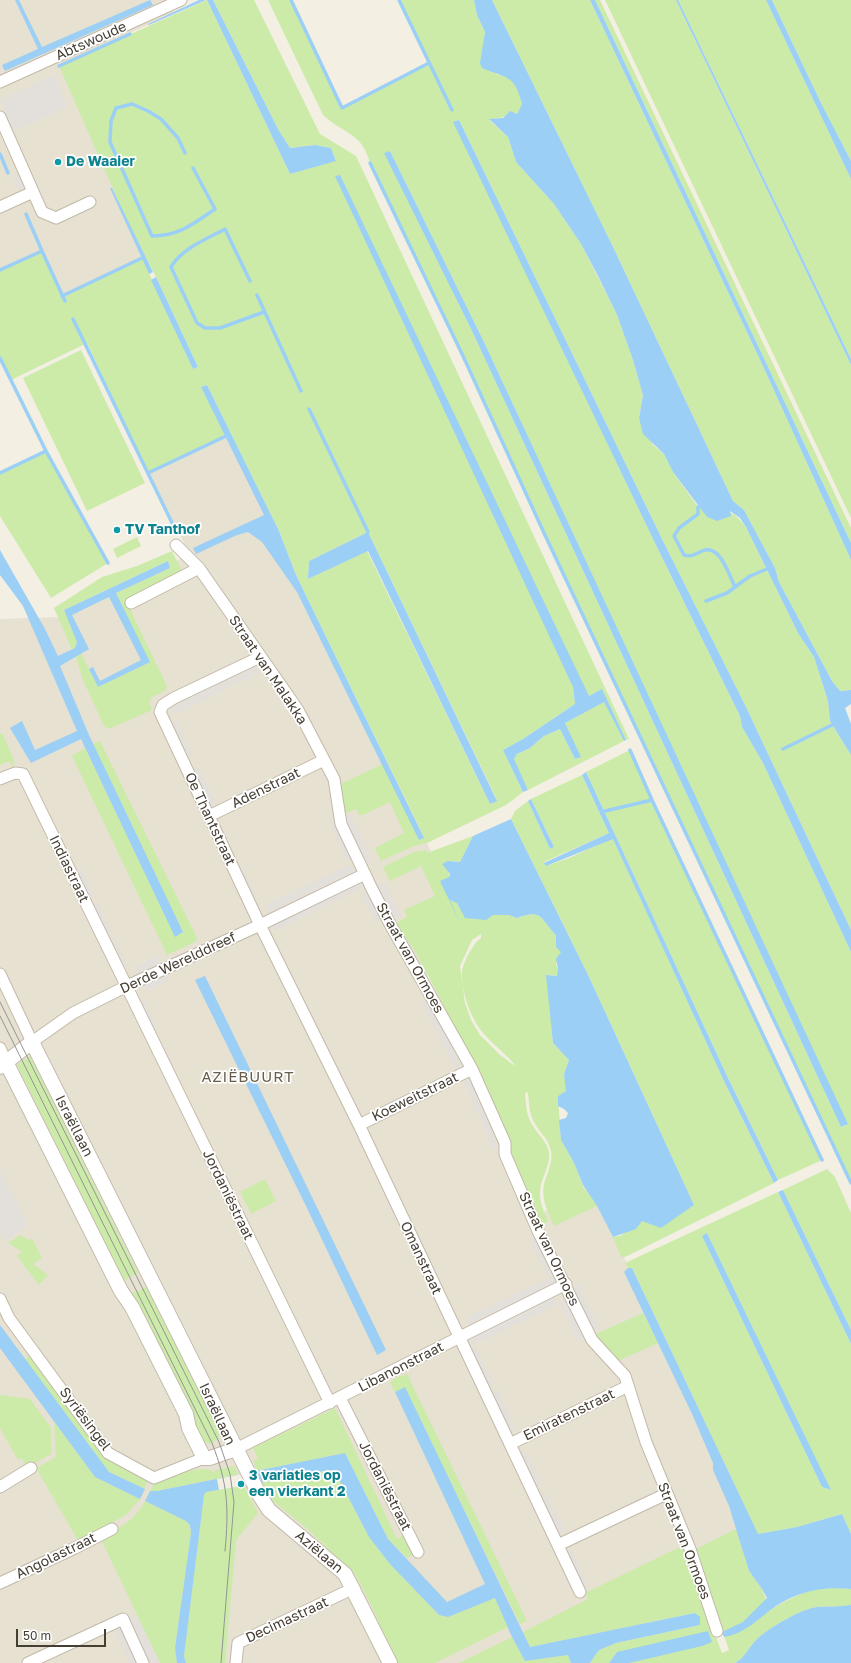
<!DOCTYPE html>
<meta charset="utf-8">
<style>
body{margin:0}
#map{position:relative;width:851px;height:1663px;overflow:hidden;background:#f3efe3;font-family:"Golos Text",sans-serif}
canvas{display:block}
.scale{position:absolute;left:16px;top:1629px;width:90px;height:18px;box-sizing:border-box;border:2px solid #453e33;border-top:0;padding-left:5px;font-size:12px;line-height:14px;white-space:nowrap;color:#453e33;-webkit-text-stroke:3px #fff;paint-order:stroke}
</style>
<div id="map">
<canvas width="851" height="1663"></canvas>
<div class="scale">50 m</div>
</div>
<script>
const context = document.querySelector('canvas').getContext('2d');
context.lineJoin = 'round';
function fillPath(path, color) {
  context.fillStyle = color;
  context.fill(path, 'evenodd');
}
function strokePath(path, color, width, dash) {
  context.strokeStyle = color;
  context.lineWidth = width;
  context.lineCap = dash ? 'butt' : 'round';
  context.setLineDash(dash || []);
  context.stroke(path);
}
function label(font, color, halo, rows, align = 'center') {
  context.font = font + ' "Golos Text",sans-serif';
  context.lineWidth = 3.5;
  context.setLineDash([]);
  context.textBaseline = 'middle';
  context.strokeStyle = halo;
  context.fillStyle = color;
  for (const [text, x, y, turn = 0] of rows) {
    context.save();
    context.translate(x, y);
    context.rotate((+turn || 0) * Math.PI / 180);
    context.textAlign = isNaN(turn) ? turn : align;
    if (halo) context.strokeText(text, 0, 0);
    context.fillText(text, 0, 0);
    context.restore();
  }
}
fillPath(new Path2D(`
 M0,0H168L174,13L61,64L151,256L58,300L0,275Z
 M226,436L461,912L423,966L535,1216L590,1189L768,1548L583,1663H0V619L60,617L190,554L148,473Z`), '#e7e1d1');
fillPath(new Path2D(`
 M207,0L290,174L336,160L331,148L315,145L290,148L278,129L213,0H254L320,134L356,156L629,739L626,740L602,690L589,696L573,687L575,704L523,739L503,750L523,792L506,805L427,843L414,846L381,861L375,848L404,833L390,802L363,815H359L356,809L344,814L339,785L382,764L424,837L296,575L279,531L207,385L201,387L226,436L148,473L87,343L11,380L0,360V270L42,251L63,296L142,258L193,369L198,367L156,277L125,216L59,66ZM368,532L497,800L490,804L367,551L308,579L309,561Z
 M268,0H291L342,108L429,63L399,0H474L477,15L485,32L483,46L496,74L511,78L519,91L522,105L517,114L489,120L508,137L516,162L554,204L581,244L617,315L633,360L643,395L639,418L653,445L664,454L673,472L698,507C722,510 731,507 746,527L798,633L814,657L828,701L830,721L851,755V930L746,707L663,541L459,120L454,122L654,541L740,716L742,727L763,763L851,952V1183L544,533L463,356L370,163C362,132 343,134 323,115ZM390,151L484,342L847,1125L841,1127L472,331L385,154Z
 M492,0H590L762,364L851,560V690L840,691L832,681L779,582L775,568L744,510L733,501L614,249Z
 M595,0H600L851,528V543Z
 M605,0H676L851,365V518Z
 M678,0H766L769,6L851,179V359Z
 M772,0H851V161L821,103Z
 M81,350L145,483L87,511L23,378Z
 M46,451L108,563L51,598L0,516V473Z
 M137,537L141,546L117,558L113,549Z
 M172,551L183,573L128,605L167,686L165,691L152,697L149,702L152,710L109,729L104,726L82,678L76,657L81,653L98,687L149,662L116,593L170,568L168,561L64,610L77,642L75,648L72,650L54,608L102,577L137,566Z
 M604,701L624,741L528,790L513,759L517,754L530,748L544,736L560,729L575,759L580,757L565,723Z
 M2,733L14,760L13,768L9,761L0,765V734Z
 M100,741L197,938L195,942L167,955L72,756L85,748L175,936L183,932L93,744Z
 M630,750L652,800L822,1160L778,1180L728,1078L586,772Z
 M582,775L609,833L544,862L546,866L569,858L613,838L723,1079L774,1183L625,1257H621L613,1237L620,1236L642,1221L694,1205L590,979L511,819L515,811L528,801L550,849L554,847L531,799Z
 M473,836L460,862L448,861L449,877L493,915H509L517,918C543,908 540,919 556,935V943L561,952L556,964L558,968L557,976L547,975L553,1043L569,1060L564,1074L567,1091L558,1096L561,1140L574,1163L583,1186L597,1206L554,1226C548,1212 541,1200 544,1184C547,1173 553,1163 551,1151C548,1137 540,1134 534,1122C529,1113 529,1103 528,1092L525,1093C526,1104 526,1116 533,1126C539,1136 546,1140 549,1152C551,1166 541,1177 540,1191C539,1202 544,1211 548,1221L541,1226L508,1151L477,1069L416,953L396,923L407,917L404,910L435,896L421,866L390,881L383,867L414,852L426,850L427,853ZM481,934V938C474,942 463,962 462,972C461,991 471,1020 484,1034C493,1045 508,1055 516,1067L499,1054L480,1035L471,1020L465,1003L460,966L472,940Z
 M30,1056L138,1273L124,1280L17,1065Z
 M827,1169L835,1177L851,1213V1330L783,1190Z
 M265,1179L276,1201L251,1214L240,1192Z
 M778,1192L851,1344V1534L842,1514L797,1527L758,1534L632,1268H628L625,1263ZM707,1233L830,1490L822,1487L702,1236Z
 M20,1235L29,1240L32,1238L42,1258L33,1264L48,1275L39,1285L17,1256L22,1252L8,1243Z
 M146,1287L222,1434L219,1436L220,1438L209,1444L207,1442L203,1444L131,1294Z
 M643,1313L658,1343L618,1361L594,1335Z
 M31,1355L107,1458L147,1481L145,1489L109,1472L25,1359Z
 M407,1374L527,1621L520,1624L405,1388L395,1392L390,1383L395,1378Z
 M0,1395L30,1399L51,1428V1454L27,1468L22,1458L18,1460L0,1428Z
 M335,1408L397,1539L405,1534L415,1554L407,1558L388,1539L345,1453L256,1471L254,1460L258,1458L253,1448Z
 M54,1422L95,1477L140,1499L127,1514L79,1542L36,1468L56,1457Z
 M234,1466L258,1513L236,1540L225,1663H186L184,1656L204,1495L216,1479L157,1491H150L154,1484C168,1479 203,1461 215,1473V1470Z
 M331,1470L335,1472L369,1537L390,1564L439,1615L463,1611L495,1597L508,1627L435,1663H397L372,1607L355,1574L304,1526L273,1501L262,1482Z
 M145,1501L186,1521L190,1525L191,1533L175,1648L177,1663H160L100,1537C120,1527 134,1522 145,1501Z
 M736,1529L749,1571L762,1589L770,1610C800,1592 816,1585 851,1589V1605C839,1607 829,1606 817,1607C803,1608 769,1628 758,1638C749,1646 746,1657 735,1663H629L631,1662L617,1652L609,1663H590L599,1650L616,1643L700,1625L695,1613L530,1647L523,1632L588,1599L585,1593L682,1546L722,1653L729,1650L694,1550Z
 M512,1637L525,1661L568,1655L571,1663H459Z`), '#cceba9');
fillPath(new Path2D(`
 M54,75L68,106L13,132L0,100Z
 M19,172L25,187L18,190L12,175Z
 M256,666L259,673L255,675L252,670L250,671L252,677L234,685L231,680H229L232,686L173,715L169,708Z
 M176,720L193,756L186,759L169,723Z
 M198,766L216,802L208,806L191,770Z
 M350,814L373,861L366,865L343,818Z
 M335,820L353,858L347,861L329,822Z
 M351,864L354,872L268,913L264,906Z
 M242,867L259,904L256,905L239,868Z
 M81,868L95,896L88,900L74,871Z
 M359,881L362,888L275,931L272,924Z
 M384,882L401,916L394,920L377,886Z
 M368,890L383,918L376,922L360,893Z
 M97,902L111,931L104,934L90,906Z
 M114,938L128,967L121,970L107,942Z
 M158,956L161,963L137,974L134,967Z
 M167,973L170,980L147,991L143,984Z
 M143,999L157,1028L150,1031L136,1003Z
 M427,999L462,1067L456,1070L421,1002Z
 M469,1077L499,1148L493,1150L463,1080Z
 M0,1170L28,1225L6,1240L0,1232Z
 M536,1236L553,1272L547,1276L529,1239Z
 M551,1277L554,1284L468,1325L465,1318Z
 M578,1284L598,1326L592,1330L571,1287Z
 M554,1297L557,1305L473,1345L469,1337Z
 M566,1299L584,1338L578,1341L559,1302Z
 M476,1347L494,1384L488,1387L470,1350Z
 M497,1389L516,1429L510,1432L491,1392Z
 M526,1452L542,1485L536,1489L520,1455Z
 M546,1493L565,1531L558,1534L540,1496Z
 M570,1549L587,1584L580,1587L563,1552Z
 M136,1614L160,1663H129L113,1628Z`), '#e3e0dc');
fillPath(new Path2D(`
 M15,0H19L42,47L150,0L153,5L5,71L2,65L38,49Z
 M199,0H206L149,25L148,24Z
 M207,0H213L278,129L290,148L315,145L331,148L336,161L290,174Z
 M474,0H492L614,249L733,501L744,510L775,568L779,582L832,681L840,691L851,690V704L845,708L851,724V755L830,721L828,701L814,657L798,633L746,527L740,518L730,511L731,516L717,521L707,517L673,472L664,454L643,434L639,418L643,395L633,360L617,315L597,274L581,244L554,204L516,162L508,137L489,119L503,118L510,111L517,114L522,104C514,74 508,79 482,68L480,63L485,32L477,15Z
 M590,0H595L851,543V560L762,364Z
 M676,0H678L851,359V365Z
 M766,0H772L821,103L851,161V179Z
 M459,120L663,541L746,707L851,930V952L763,763L742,727L740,716L654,541L453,122Z
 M390,151L484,342L848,1124L841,1127L472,331L384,153Z
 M340,175L589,696L602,689L626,740L624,741L604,702L565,723L581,757L575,759L560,729L544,736L530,748L517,754L514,759L528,790L523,792L503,750L523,739L575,704L573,687L335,176Z
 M110,188H112L153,272L149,274Z
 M156,277L198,367L193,369L151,280Z
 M207,385L279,531L296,575L424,838L419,840L297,592L262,542L248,532L237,535L196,554L193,548L264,515L201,387Z
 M368,532L497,801L490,804L368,551L308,579L309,561Z
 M0,550L45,629L58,656L75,648L77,642L64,610L168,561L170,568L116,593L150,662L98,687L89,669L93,667L100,681L141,660L109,597L72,615L89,649L60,666L89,735L183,932L175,937L81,739L31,763L10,728L22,721L35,750L77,731L23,606L0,575Z
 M586,772L728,1078L778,1180L774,1183L723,1079L613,839L546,866L544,863L609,833L582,775Z
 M531,799L554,847L550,849L528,801Z
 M511,819L590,979L694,1205L661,1228L642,1221L636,1229L613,1237L597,1206L583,1185L574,1163L561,1140L559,1120L566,1118L568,1113L564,1109L558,1106V1096L566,1091L564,1074L569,1060L553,1043L546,975L557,976L558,968L556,959L561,952L556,947V935C540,919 543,908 517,918L509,915H493L486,920L465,918L457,903L450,900L462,927L440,881L449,877L450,874L442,864L448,861L460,862L473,836Z
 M205,976L386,1350L377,1355L306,1206L195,980Z
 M783,1190L851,1330V1344L778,1192Z
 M707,1233L831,1490L822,1487L702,1236Z
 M628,1268H632L758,1534L797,1527L842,1514L851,1534V1589C821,1586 794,1592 769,1611C755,1622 743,1634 724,1637L722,1632L743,1622L767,1598L762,1589L749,1571L729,1506L713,1470V1463L693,1416L624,1272Z
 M0,1325L109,1472L145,1489L140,1499L95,1477L0,1348Z
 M405,1387L530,1647L695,1613L700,1617V1625L616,1643L599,1650L590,1663H571L568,1655L525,1661L512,1637L495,1598L448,1617L439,1615L390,1564L369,1537L335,1472L330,1470L206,1492L204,1495L184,1656L186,1663H177L175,1648L191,1533L190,1525L186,1521L145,1501L150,1491H157L345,1453L388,1539L447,1602L485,1584L395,1392Z
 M851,1605V1663H735C746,1657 749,1646 758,1638C769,1628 803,1608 817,1607C829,1606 839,1607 851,1605Z
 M708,1631L712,1642L702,1646L629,1663H609L617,1652Z`), '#9bcff5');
fillPath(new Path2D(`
 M256,1471L262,1482L219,1490L217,1479Z`), '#f3efe3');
strokePath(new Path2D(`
 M291,0L342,108L429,63
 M399,0L452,110
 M59,66L130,34
 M185,153L178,138L161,119L148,111L132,104L116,108L111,121L110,142L152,236C179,236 193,224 215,209L193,168
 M0,154L8,173
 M370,163L463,356L544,533L851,1183
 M26,214L42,251
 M0,270L42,251L65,301
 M250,281L225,229C207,239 182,248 171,267L197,323L205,328H220L264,312
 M257,295L301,391
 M62,296L142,258
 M73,319L176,531
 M0,358L46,451L0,473
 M309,409L368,532
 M46,451L108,563
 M148,473L226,436
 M698,507V514L679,528L674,536L684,555C691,557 696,554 702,551C720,543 729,575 735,587L750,576L767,569
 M706,601L727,593L735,587
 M783,749L832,725
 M652,800L822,1160
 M605,811L652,800L630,750`), '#9bcff5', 3.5);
const minor = new Path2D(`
 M0,82L181,0
 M0,117L42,212L56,218L90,202
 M0,207L33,192
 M176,545L199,568L298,710L334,779L341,824L372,889L390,924L472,1069L505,1143V1154L538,1231L592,1340L625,1376L646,1442L690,1549L717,1631
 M131,603L199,568
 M260,657L174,698L163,705L160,712L260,925L359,1125L580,1592
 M0,779L15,773L23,774L330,1403
 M209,816L324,760
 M0,974L32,1042L73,1013L125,987L260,925L365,874
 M0,1048L6,1062
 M359,1125L472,1069
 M0,1299L9,1318L108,1453L154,1478L204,1458
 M340,1398L418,1552
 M510,1444L628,1386
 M236,1449L566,1284
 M0,1487L31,1468
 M558,1545L666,1494
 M0,1583L75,1548L112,1529
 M28,1663L123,1619L143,1663
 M236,1663L238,1643L354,1588`);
const tertiary = new Path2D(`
 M6,1062L121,1291L132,1307L186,1414L189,1428L204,1458H210L236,1449
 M0,1067L32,1042L260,1496L269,1510L345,1574L390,1663`);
strokePath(minor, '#c2b9a8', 13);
strokePath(tertiary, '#c2b9a8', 16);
strokePath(minor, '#fff', 11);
strokePath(tertiary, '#fff', 14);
strokePath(new Path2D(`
 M0,1002L219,1442L230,1474L234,1502L221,1663
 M0,1016L212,1443C228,1484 229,1508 225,1551`), '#949494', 1);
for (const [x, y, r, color] of [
 [58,162,4,"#0f9aa8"],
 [117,530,4,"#0f9aa8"],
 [241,1484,4,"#0f9aa8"]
]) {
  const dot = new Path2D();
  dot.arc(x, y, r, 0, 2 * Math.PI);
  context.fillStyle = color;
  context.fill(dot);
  strokePath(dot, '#fff', 1.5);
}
label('14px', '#453e33', '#fff', [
 ["Abtswoude",91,41,-24],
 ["Straat van Malakka",268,670,56],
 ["Adenstraat",266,788,-26],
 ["Oe Thantstraat",210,819,65],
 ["Indiastraat",69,869,64],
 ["Straat van Ormoes",410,958,61],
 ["Derde Werelddreef",178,963,-25],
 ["Koeweitstraat",415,1097,-26],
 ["Israëllaan",74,1126,63],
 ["Jordaniëstraat",228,1195,64],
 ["Straat van Ormoes",549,1249,65],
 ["Omanstraat",421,1258,65],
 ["Libanonstraat",401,1367,-27],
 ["Israëllaan",217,1414,65],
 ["Emiratenstraat",569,1415,-26],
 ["Syriësingel",85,1419,53],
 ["Jordaniëstraat",385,1486,63],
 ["Straat van Ormoes",684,1541,69],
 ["Aziëlaan",319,1552,40],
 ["Angolastraat",56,1556,-26],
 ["Decimastraat",287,1620,-25]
]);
label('bold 14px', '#0d838f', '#fff', [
 ["De Waaier",66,162],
 ["TV Tanthof",125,530],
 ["3 variaties op",249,1476],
 ["een vierkant 2",249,1492]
], 'left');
context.letterSpacing = '1px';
label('15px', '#695d4a', '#fff', [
 ["AZIËBUURT",248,1077]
]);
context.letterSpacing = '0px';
</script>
